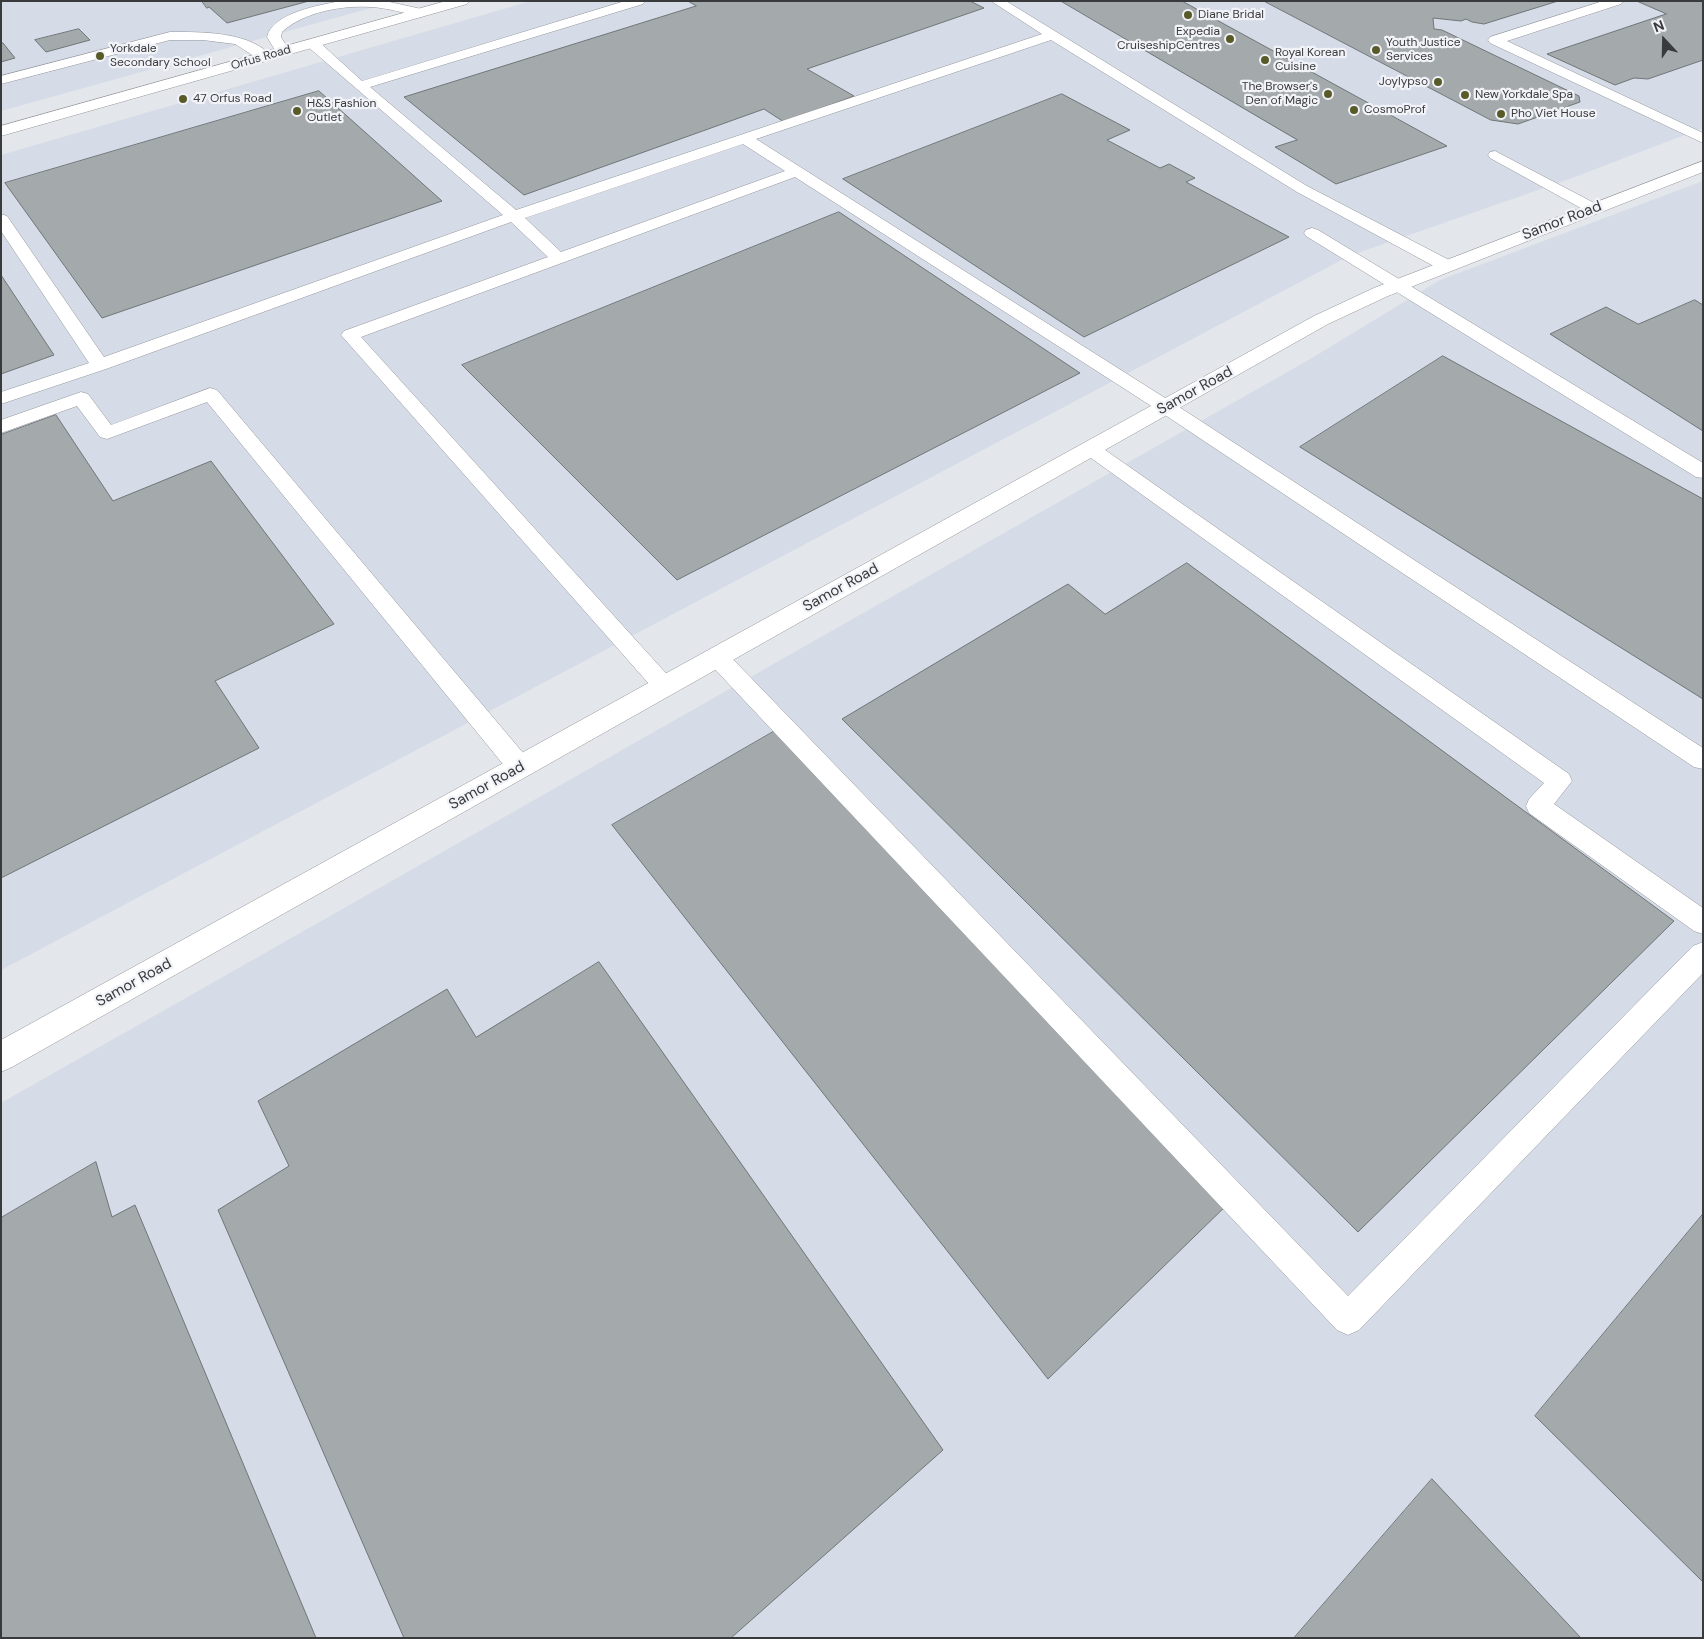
<!DOCTYPE html>
<style>
body{margin:0}
#map{position:relative;width:1704px;height:1639px;overflow:hidden;background:#e3e6eb;font-family:"DM Sans",sans-serif}
canvas{display:block}
.frame{position:absolute;inset:0;border:2px solid #393a3c;pointer-events:none}
.north{position:absolute;left:1639px;top:15px;width:50px;height:50px;-webkit-text-stroke:4px #f1f3f8;paint-order:stroke;rotate:339deg;font-size:14px;font-weight:700;line-height:20px;text-align:center;color:#393a3c}
.north::after{content:'';display:block;margin:auto;width:18px;height:22px;background:#393a3c;clip-path:polygon(50% 0,100% 100%,50% 72%,0 100%)}
</style>
<div id="map">
<canvas width="1704" height="1639"></canvas>
<div class="frame"></div>
<div class="north">N</div>
</div>
<script>
const context = document.querySelector('canvas').getContext('2d');
context.lineJoin = 'round';
function fillPath(path, color) {
  context.fillStyle = color;
  context.fill(path, 'evenodd');
}
function strokePath(path, color, width, dash) {
  context.strokeStyle = color;
  context.lineWidth = width;
  context.lineCap = dash ? 'butt' : 'round';
  context.setLineDash(dash || []);
  context.stroke(path);
}
function label(font, color, halo, rows, align = 'center') {
  context.font = font + ' "DM Sans",sans-serif';
  context.lineWidth = 4.5;
  context.setLineDash([]);
  context.textBaseline = 'middle';
  context.strokeStyle = halo;
  context.fillStyle = color;
  for (const [text, x, y, turn = 0] of rows) {
    context.save();
    context.translate(x, y);
    context.rotate((+turn || 0) * Math.PI / 180);
    context.textAlign = isNaN(turn) ? turn : align;
    if (halo) context.strokeText(text, 0, 0);
    context.fillText(text, 0, 0);
    context.restore();
  }
}
fillPath(new Path2D(`
 M1,1H396L1,111Z
 M531,1H1703V128L1564,181L1349,256L1,970V155Z
 M1703,181V1638H1V1103L1312,358L1440,280Z`), '#d5dbe7');
const building = new Path2D(`
 M202,1H309L227,23L209,7L207,8Z
 M688,1H970L984,8L807,69L854,96L784,122L764,109L524,195L404,97L696,6Z
 M1061,1H1182L1447,146L1336,184L1275,147L1297,140Z
 M1264,1H1558L1484,24L1472,22L1466,19L1461,21L1433,18L1434,29L1442,30L1579,96L1580,102L1518,124L1491,120Z
 M1637,1H1703V60L1648,79L1634,78L1615,85L1547,54L1666,14Z
 M79,29L90,40L46,52L35,40Z
 M1,43H3L15,58L1,62Z
 M319,91L442,201L102,318L5,183Z
 M1062,94L1130,130L1107,140L1160,168L1169,164L1195,178L1186,182L1289,237L1084,337L843,179Z
 M839,212L1080,373L677,580L462,365Z
 M1,275L54,355L1,374Z
 M1695,300L1703,305V431L1550,334L1606,307L1638,324Z
 M1443,356L1703,499V699L1300,447Z
 M56,415L113,501L211,461L334,624L215,681L259,748L1,878V435Z
 M1187,563L1674,921L1358,1232L842,719L1068,584L1105,614Z
 M780,728L1232,1200L1048,1379L612,825Z
 M599,962L943,1450L731,1638H404L218,1210L289,1166L258,1101L447,989L476,1037Z
 M96,1162L112,1217L135,1205L316,1638H1V1218Z
 M1703,1214V1582L1535,1416Z
 M1432,1479L1581,1638H1294Z`);
fillPath(building, '#a4a9ac');
strokePath(building, '#717679', 1);
const service = new Path2D(`
 M341,1H385L426,10L427,13L421,17C404,13 388,8 371,7C343,5 303,12 282,32L281,37L290,52L288,55H278L267,37C272,13 320,5 341,1Z
 M625,1H645L643,4L370,87L516,210L1042,34L991,1H1006L1307,186L1453,262L1455,266L1453,270H1441L1297,192L1051,40L756,139L1173,403L1703,748V769L1694,767L1159,411L795,177L361,337L673,681L677,687L673,693L665,696L657,693L341,335L344,331L548,257L511,222L106,369L1,404V392L89,363L1,231V214L7,216L104,357L503,215L307,46L305,43L307,40H317L362,81ZM743,144L785,171L561,252L525,218Z
 M1603,1H1623L1621,4L1507,41L1703,133V143L1490,43L1488,40L1490,37Z
 M170,32C200,32 251,31 272,57L270,60H260L235,44L203,40H170L1,84V76Z
 M1495,151L1600,206L1602,209L1600,212H1588L1490,158L1488,155L1490,152Z
 M1312,228L1318,230L1703,463V478L1696,477L1306,236L1304,233L1306,230Z
 M210,388L217,390L529,760L532,767L529,774L520,777L511,774L207,402L107,439L100,437L77,406L1,433V420L81,392L88,394L111,425Z
 M1091,443L1098,445L1569,774L1572,781L1554,804L1703,908V934L1694,931L1529,813L1526,806L1529,799L1544,783L1084,453L1081,449L1084,445Z
 M717,649L725,651L1348,1296L1693,946L1703,942V973L1359,1330L1348,1335L1337,1330L709,663L706,657L709,651Z`);
const minor = new Path2D(`
 M1703,161V172L1388,296L1328,324L12,1067L1,1072V1040L1314,316L1374,288Z`);
const tertiary = new Path2D(`
 M446,1H469L467,4L1,136V126Z`);
strokePath(service, '#95979c', 1);
strokePath(minor, '#95979c', 1);
strokePath(tertiary, '#95979c', 1);
fillPath(service, '#fff');
fillPath(minor, '#fff');
fillPath(tertiary, '#fff');
for (const [x, y, r, color] of [
 [1188,15,5,"#585a27"],
 [1230,39,5,"#585a27"],
 [1376,50,5,"#585a27"],
 [100,56,5,"#585a27"],
 [1265,60,5,"#585a27"],
 [1438,82,5,"#585a27"],
 [1328,94,5,"#585a27"],
 [1465,95,5,"#585a27"],
 [183,99,5,"#585a27"],
 [1354,110,5,"#585a27"],
 [297,111,5,"#585a27"],
 [1501,114,5,"#585a27"]
]) {
  const dot = new Path2D();
  dot.arc(x, y, r, 0, 2 * Math.PI);
  context.fillStyle = color;
  context.fill(dot);
  strokePath(dot, '#f1f3f8', 2);
}
label('12px', '#393a3c', '#f1f3f8', [
 ["Diane Bridal",1198,15],
 ["Expedia",1220,32,"right"],
 ["CruiseshipCentres",1220,46,"right"],
 ["Youth Justice",1386,43],
 ["Services",1386,57],
 ["Yorkdale",110,49],
 ["Secondary School",110,63],
 ["Royal Korean",1275,53],
 ["Cuisine",1275,67],
 ["Joylypso",1428,82,"right"],
 ["The Browser's",1318,87,"right"],
 ["Den of Magic",1318,101,"right"],
 ["New Yorkdale Spa",1475,95],
 ["47 Orfus Road",193,99],
 ["H&S Fashion",307,104],
 ["Outlet",307,118],
 ["CosmoProf",1364,110],
 ["Pho Viet House",1511,114]
], 'left');
label('12px', '#393a3c', '#f1f3f8', [
 ["Orfus Road",261,58,-16]
]);
label('15px', '#393a3c', '#f1f3f8', [
 ["Samor Road",1562,221,-21],
 ["Samor Road",1195,391,-29],
 ["Samor Road",841,588,-29],
 ["Samor Road",487,786,-29],
 ["Samor Road",134,983,-29]
]);
</script>
